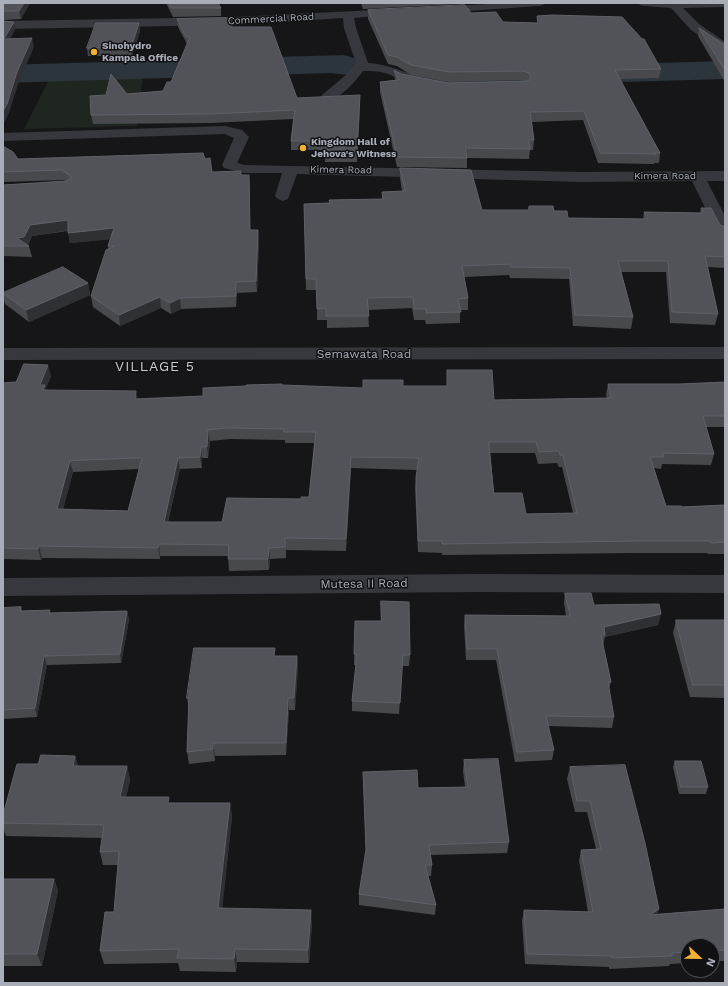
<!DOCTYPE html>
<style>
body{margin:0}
#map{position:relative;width:728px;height:986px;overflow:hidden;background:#161618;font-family:"Work Sans",sans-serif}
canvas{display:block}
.frame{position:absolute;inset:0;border:4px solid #a8adb8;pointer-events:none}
.north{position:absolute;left:680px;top:938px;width:40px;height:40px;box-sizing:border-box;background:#111113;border:1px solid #4d4f55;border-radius:50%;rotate:112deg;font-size:11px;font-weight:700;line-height:16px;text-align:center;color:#a8adb8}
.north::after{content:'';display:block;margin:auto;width:14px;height:18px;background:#f2b134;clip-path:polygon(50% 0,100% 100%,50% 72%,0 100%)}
</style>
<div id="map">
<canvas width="728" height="986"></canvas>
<div class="frame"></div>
<div class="north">N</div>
</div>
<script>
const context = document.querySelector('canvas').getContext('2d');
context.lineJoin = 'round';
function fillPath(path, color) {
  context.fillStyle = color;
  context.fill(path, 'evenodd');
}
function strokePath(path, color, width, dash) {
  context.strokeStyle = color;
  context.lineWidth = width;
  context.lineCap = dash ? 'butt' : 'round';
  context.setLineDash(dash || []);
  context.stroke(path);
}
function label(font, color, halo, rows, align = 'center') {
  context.font = font + ' "Work Sans",sans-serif';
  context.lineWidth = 3;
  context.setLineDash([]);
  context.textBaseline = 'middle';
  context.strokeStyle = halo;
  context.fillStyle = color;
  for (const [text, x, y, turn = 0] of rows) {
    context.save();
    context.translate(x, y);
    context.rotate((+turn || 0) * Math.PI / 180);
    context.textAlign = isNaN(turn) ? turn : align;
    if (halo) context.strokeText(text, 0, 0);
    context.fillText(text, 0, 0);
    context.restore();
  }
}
fillPath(new Path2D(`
 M143,74L137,126L24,129L50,78Z`), '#1e261f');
fillPath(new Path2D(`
 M344,55L359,60L363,66L359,72L348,75L331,73L3,83V65Z
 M725,61V79L588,83L577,80L573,74L577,68L588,65Z
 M514,67L525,70L529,76L525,82L514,85L417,89L406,87L402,80L406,73L417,71Z`), '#2c353c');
fillPath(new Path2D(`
 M504,3H545L543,5L539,6L438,13L434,12L432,10L434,8L438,7Z
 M638,3H725V7L683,8L699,24L725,42V51L721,50L691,30L671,8L644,6L640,5Z
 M397,9L401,10L403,12L401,14L354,18L356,28L368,63C389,64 407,74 427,79L429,82L427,85C411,89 399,77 385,73C378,71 371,71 363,71C356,81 336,104 322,101L320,98L322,95L346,75L356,63L344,28L343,18L233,25L3,29V21L233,17Z
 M225,126L242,130L249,137L237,163L244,165L582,172L725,171V181H707L725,216V237L719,235L717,232L692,181L582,182L297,174L288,199L283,201L278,199L275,196L282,173H244L224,168L222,165L234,138L225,134L3,141V133Z
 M725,347V359L3,360V348Z
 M478,574L725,575V593L478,592L3,596V578Z`), '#37383d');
fillPath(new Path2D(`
 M3,3H30L21,19L3,20Z
 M166,3H218L221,8V16L173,17Z
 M361,3H458V4L363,9Z
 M368,10L471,13L503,22L537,23V16L661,69L659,78L620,79L660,153L659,163H654V164L598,163L583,120L532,122L534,140L533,150H530L529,159L467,158V168L397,167L380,92V82L395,80L394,70L401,74L448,83L525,81L522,80L448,82L411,75L397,66L388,64L368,19Z
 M177,19L232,27L297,98L360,104L357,162H325V150H291V141L293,119L211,123L93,124L91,115L127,94L163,91L171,82L187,44L178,27Z
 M139,23L140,31L132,56H88L87,48Z
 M699,28L722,43L725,44V82L698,36Z
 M3,146L18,159H205L212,172L242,175H249L250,230L259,240L257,292L237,293L236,307L181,309L171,314L161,308L120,326L93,307L91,296L108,249V246L110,239L70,243L68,231L32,236L28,245L29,246L32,257L3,256V185L66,181L64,180L3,182Z
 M400,168L482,210H528L529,206L554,211L568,218L643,219L644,212L700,213L701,208L720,225L725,227V268L708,267L718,314L715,325L670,323L666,272H621L633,317L631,329L573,326L569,279L510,278L509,275L464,277L468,298V310H460V323L426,324L425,320H414L412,308L368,310L369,327L327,328V320H317V290H306L304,204L329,203V200L382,199V192L402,191L400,178Z
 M88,283L90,295L29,322L5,304L3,296V293Z
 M51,376L46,388V390L138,399L203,396L282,385L363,388L403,386L494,400L607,398L606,395L608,384H680L725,382V427H706L714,454L711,465L662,464L661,469L654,468L666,506L682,507L725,505V554H708L707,553H634L442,555V553L418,552L415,488L416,477L417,470L351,468L346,551L286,550V558L270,559L269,570L229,571L228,556H160V559L42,558L41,560L3,559V383L16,382ZM230,439L285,440V443H314L309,497L222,522H168L180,469L202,468V458H208L210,441ZM490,453H535L538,464L557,463L559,467H562L573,513L526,514L494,493ZM139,469L128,511L63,509L73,472Z
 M565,593L594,605L661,614L658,625L605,637L603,645L611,682L609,688L614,717L612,728L548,726L554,750L552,760L515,762L496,660H466L464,626L465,615L566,616L564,603Z
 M21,607L22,611L51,613L127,611L129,620L121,663L47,665L37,717L3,719V608Z
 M676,620H725V698L690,697L673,633Z
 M354,654L410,655L409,666H402L399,714L352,711V701L356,665H354Z
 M275,656H297L298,668L295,710H289L286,755L215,756V761L189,764L187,752L189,710L187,698Z
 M75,756L78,766H127L130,780L126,797L170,803H230L232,817L222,908L312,923L309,963L237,962L236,972L180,971L178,963L104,964L100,951L114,912L118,865H103L100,852L102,838L6,836L3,828V815L38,764Z
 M464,760L509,842L507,853L430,855L432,865L431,876H428L436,905L435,915L359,905V894L366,852L363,772L418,788L465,787L463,771Z
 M675,761L708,787L706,794H679L673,767Z
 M570,767L659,909L657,914L725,909V961H712V946H688V963L670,964L669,966L609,969V967L525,964L522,921L524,910L588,912L579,861L581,850L596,849L587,812H575L567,779Z
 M3,879H54L58,891L42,966H3Z`), '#47494d');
fillPath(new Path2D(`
 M24,3H30L21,19L19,11Z
 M14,22L15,30L6,47L4,39Z
 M139,23L140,31L132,56L131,48Z
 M32,38L34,47L19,81L9,113L3,125V111L17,72Z
 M360,95V104L357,162V152Z
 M249,175V185L250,241V230Z
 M68,220L70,230L32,236L27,246L17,238L30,225Z
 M114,228L115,239L70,243L68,233Z
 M258,230L259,240L257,292L256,281Z
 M236,282L237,293L236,307Z
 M88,283L90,295L29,322L26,310Z
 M160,297L161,308L120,326L119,315Z
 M180,298L181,309L171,314L170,303Z
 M48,365L51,376L46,388L48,396L40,385Z
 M136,391L138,401L135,399Z
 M208,430L210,441L208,458L207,447Z
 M201,447L202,458V468L200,457Z
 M351,457V468L346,551V539Z
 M178,458L180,469L165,533L164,522Z
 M70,461L73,472L60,521L57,509Z
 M159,544L160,556V559L158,548Z
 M39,546L42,558L41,560L38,549Z
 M269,548L270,559L269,570L268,559Z
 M127,611L129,620L121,663L120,654Z
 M661,614L658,625L605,637V635L604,627Z
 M44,656L47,665L37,717L35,708Z
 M297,656L298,668L295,710L294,698Z
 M288,698L289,710L286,755V743Z
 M213,743L215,756V761L213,749Z
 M75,756L79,769L73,766Z
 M127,766L130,780L123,811L120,797Z
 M230,803L232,817L221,921L218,908Z
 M54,879L58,891L42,966L37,954Z
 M659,909L655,920L650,915Z
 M311,910L312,923L309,963L308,950Z
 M235,949L237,962L236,972L234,959Z`), '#2f3033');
const building = new Path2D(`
 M3,3H24L19,11H3Z
 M169,3H218L221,8H172Z
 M465,5L471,13L496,12L503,22L538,23L537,16L552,15L622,17L642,39H644L661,69L615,70L660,153H655L656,154L600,153L584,111L530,112L534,140H528L530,149L465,148L467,158L397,157L380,82L399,80L394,70L401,74L448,83L528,81L531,77L529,73L523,71L449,72L411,65L397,57L388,55L368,10Z
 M227,18L232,27H271L297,98L360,95L357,152H325L327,141H291L295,110L210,114L91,115L90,96L106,95L111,74L127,94L163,91L167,82H171L190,37H186L177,19Z
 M3,21L14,22L4,39L32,38L17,72L7,104L3,111Z
 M96,23H139L131,48H87Z
 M699,28L722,43L725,44V70Z
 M3,146L13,152L18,159L203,153L205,159L210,158L212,172L241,171V175H249L250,230H258L256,281L236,282V296L180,298L170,303L160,297L119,315L91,296L106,250L115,246H108L114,228L68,233V220L30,225L24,237L17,238L29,246H3V185L67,181L71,178V176L62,170L3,172Z
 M400,168L471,170L482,210H529V206H553L554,211H567L568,218L647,219L644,212L703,213L701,208H711L720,225L725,227V257L705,256L718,314L672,312L668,261H618L633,317L575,315L570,268L511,267L510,264L462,266L468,298L458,299L461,312L426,313V309H414L413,297L367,298L369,316H326V308L317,309L316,279H306L304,204L330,203L329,200L383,199L382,192L405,191Z
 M63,267L88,283L26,310L3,293Z
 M24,364L48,365L40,385H45L43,390L136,391L135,399L203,396V388L246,386V385L282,384V385L363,388V380H403V386H447V370H492L494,400L611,398L608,384H680L725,382V416H703L714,454L662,453L664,457H650L666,506H681L682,507L725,505V542L711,543L710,541H637L442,544V541H418L416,477L419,458L351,457L346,539L285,538V547L269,548L268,559H228L229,545L159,544L158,548L39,546L38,549L3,548V383L16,382ZM229,428L284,429V432H316L309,497H301V499L227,498L222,522H164L178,458L200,457L201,447H207L208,430ZM489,442H536L539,452L559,451L560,455H563L577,513L526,514L522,493H494ZM142,458L128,511L57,509L70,461Z
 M565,593H591L594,605L659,604L661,614L604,627L605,635H601L611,682H608L614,717L546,716L554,750L517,752L497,649H467L465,615L570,616Z
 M381,601L409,602L410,655H403L400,703L352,701L357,654H354L355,621H381Z
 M21,607L20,611L50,610L49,613L127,611L120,654L44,656L35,708L3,710V608Z
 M676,620H725V685H693Z
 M194,648H275L274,656H297L294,698H288L286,743H213V749L187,752L189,698H187Z
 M41,755L75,756L73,766H127L120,797H169L168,803H230L218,908L311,910L308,950L235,949L234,959L177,958L179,949L100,951L105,912H114L119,851L100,852L104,825L3,823V815L17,764H38Z
 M498,759L509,842L429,845L432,865H425L436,905L359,894L366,849L363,772L417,770L418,788L468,787L464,760Z
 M675,761H701L708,787H681Z
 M625,765L645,843L659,909L650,915L725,909V950L712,951V946H688V952L672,953V956L612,958V956L527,954L524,910L593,912L581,850L601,849L590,801H577L570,767Z
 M3,879H54L37,954H3Z`);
fillPath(building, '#525359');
strokePath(building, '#5f6168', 1);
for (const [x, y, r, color] of [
 [94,52,4,"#f2b134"],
 [303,148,4,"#f2b134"]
]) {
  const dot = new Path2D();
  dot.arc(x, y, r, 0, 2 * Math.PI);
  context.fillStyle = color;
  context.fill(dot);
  strokePath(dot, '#111113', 1.5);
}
label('10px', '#a8adb8', '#111113', [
 ["Commercial Road",271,19,-3],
 ["Kimera Road",341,170,1],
 ["Kimera Road",665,176]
]);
label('bold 10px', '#a8adb8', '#111113', [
 ["Sinohydro",102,46],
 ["Kampala Office",102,58],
 ["Kingdom Hall of",311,142],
 ["Jehova's Witness",311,154]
], 'left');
label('12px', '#a8adb8', '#111113', [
 ["Semawata Road",364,354],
 ["Mutesa II Road",364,584,-1]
]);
context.letterSpacing = '1px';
label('14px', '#c9ccd4', '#111113', [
 ["VILLAGE 5",155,367]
]);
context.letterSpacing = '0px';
</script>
